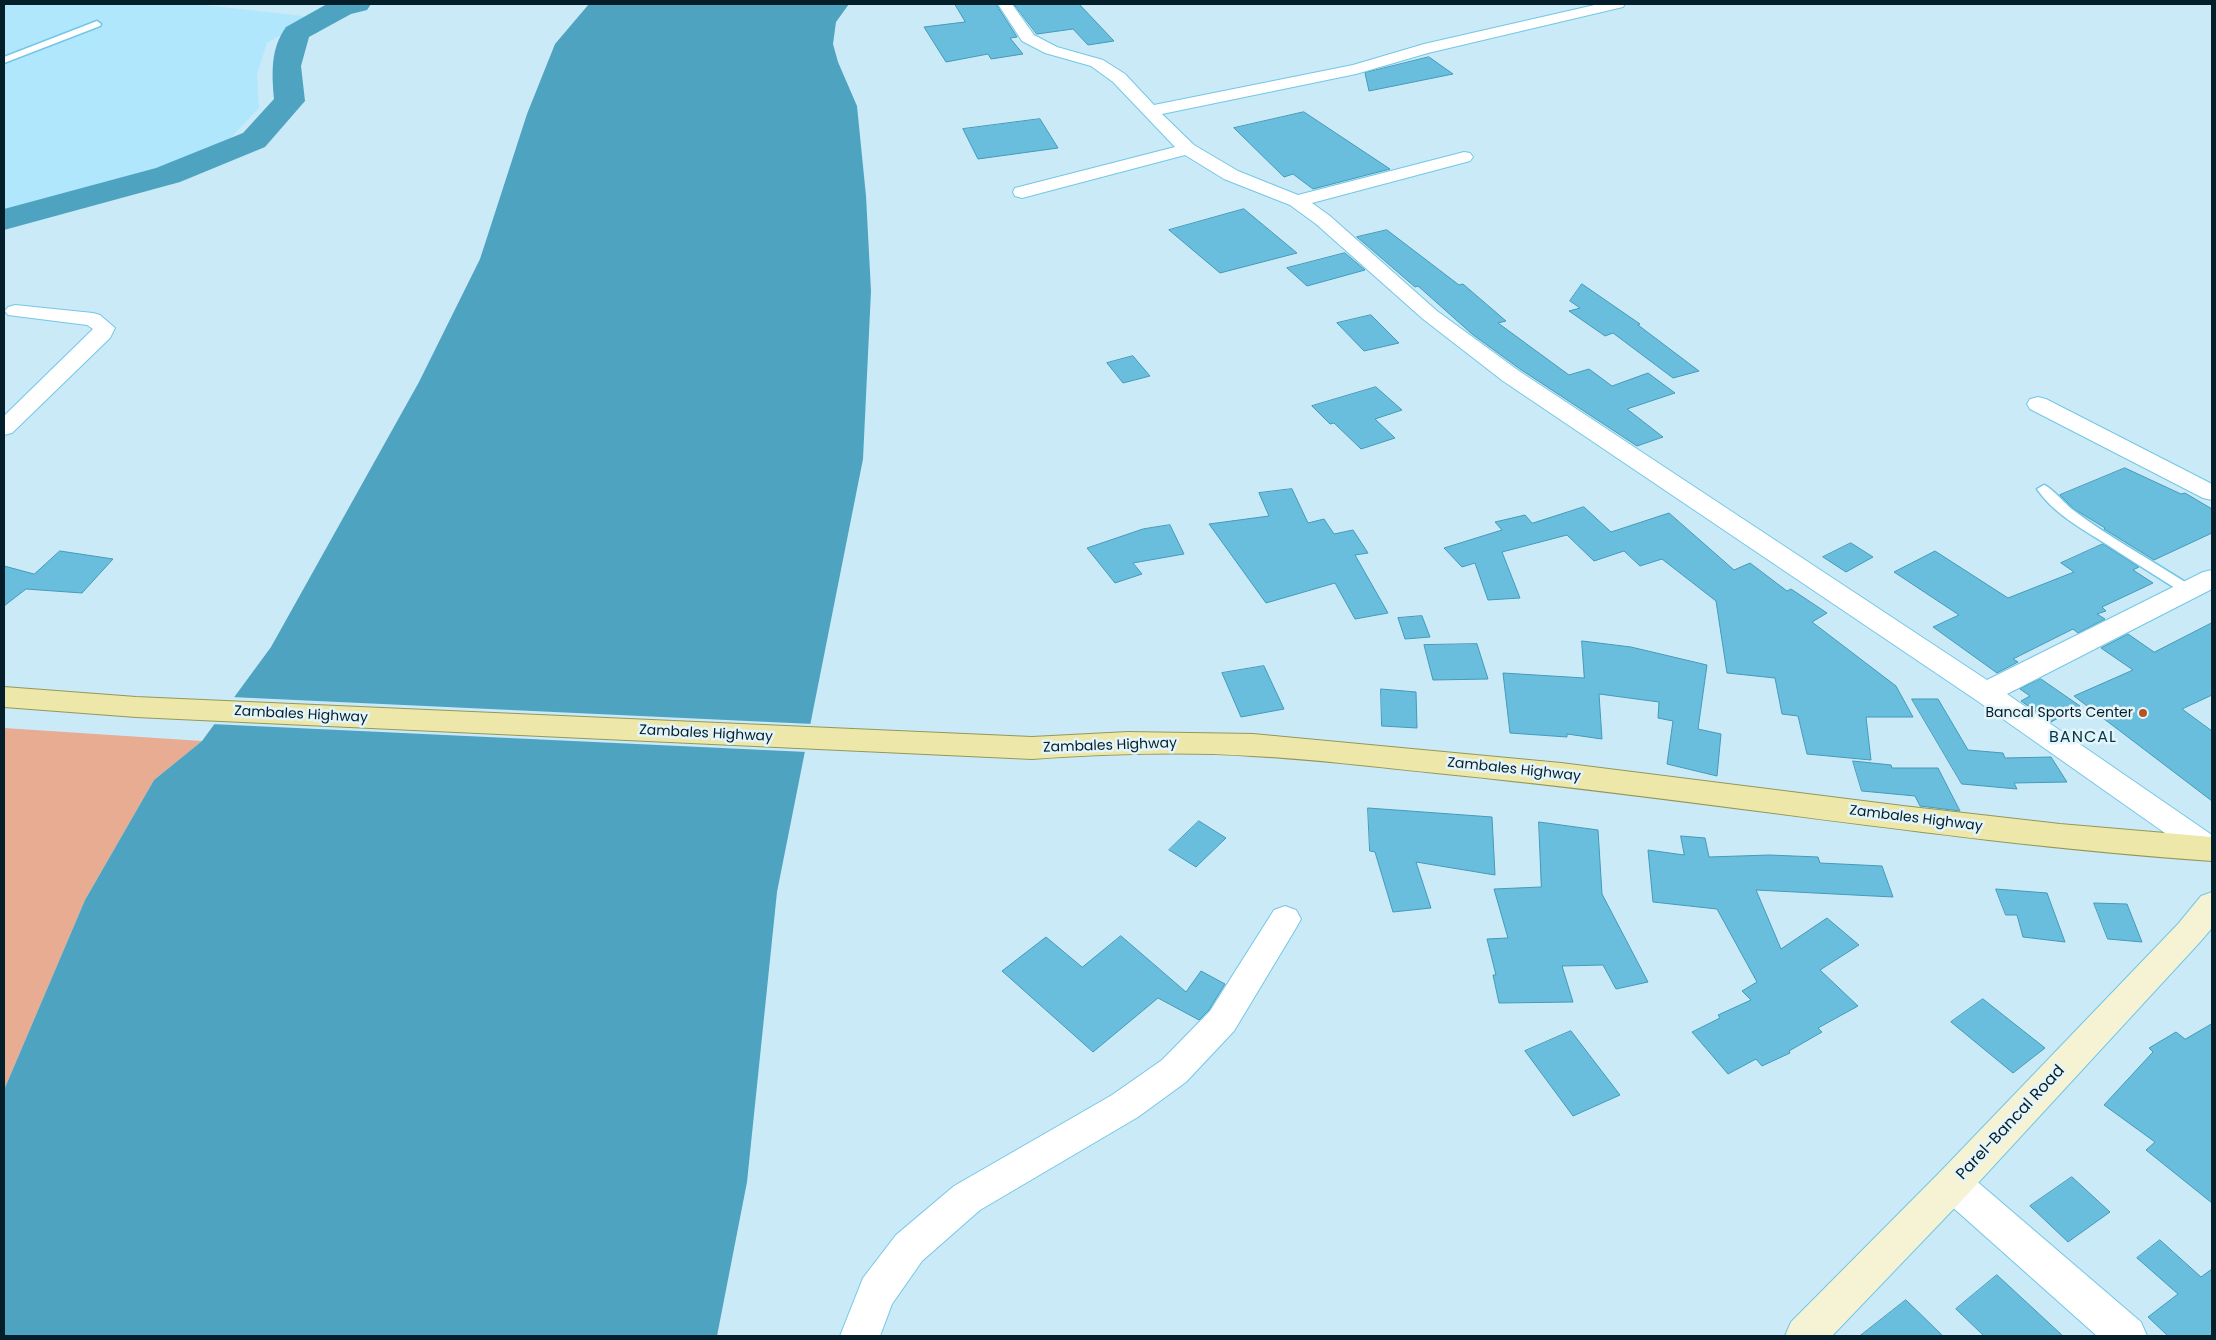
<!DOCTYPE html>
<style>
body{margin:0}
#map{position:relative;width:2216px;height:1340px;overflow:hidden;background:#caeaf7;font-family:Poppins,sans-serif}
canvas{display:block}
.frame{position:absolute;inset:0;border:5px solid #041f29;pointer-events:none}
</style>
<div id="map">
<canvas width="2216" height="1340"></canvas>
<div class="frame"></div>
</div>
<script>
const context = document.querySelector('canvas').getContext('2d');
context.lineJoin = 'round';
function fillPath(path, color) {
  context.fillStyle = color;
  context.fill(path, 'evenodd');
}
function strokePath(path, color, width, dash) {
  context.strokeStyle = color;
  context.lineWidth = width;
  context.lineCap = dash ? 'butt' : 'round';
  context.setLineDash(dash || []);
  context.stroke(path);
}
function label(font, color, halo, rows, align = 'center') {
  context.font = font + ' Poppins,sans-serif';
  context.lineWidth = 5;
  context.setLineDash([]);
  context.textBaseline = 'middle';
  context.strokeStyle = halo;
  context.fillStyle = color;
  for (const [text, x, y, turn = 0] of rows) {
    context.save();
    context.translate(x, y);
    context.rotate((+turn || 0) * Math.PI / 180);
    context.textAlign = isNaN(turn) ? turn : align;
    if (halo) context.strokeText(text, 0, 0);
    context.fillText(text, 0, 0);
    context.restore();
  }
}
fillPath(new Path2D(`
 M4,4H195L312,17L267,43L257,74L259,108L224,145L143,178L4,217Z`), '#b1e7fc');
fillPath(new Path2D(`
 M4,728L202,741L154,780L85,900L4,1090Z`), '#e7ac92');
fillPath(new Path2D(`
 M589,4H849L836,22L833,44L838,62L857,106L866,196L871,291L863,459L777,892L747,1182L717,1336H4V1090L85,900L154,780L202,741L271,647L419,382L480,259L527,114L555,44Z`), '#4ea3c1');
fillPath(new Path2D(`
 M231,697L813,724L807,752L211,724Z`), '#caeaf7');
fillPath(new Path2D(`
 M327,4H371L367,10L351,14L309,37L301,66L305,101L265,147L180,182L4,230V209L156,168L243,133L274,99C272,74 270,49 286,27Z`), '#4ea3c1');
const building = new Path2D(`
 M955,4H996L1017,37L1010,38L1023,54L991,59L988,54L946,62L924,27L965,22Z
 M1014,4H1079L1114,41L1088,45L1073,29L1037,34Z
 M1429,57L1453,74L1369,91L1365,73Z
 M1304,112L1390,169L1313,189L1293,174L1284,177L1234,128Z
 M1040,119L1058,148L978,159L963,129Z
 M1244,209L1297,253L1220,273L1169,230Z
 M1387,230L1459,285L1463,284L1506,321L1498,323L1569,375L1589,369L1612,386L1648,373L1675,393L1627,409L1663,437L1637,446L1520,369L1472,334L1418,286L1415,287L1357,237Z
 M1345,253L1365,270L1307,286L1287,268Z
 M1582,284L1640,324L1638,325L1699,371L1673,378L1613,333L1605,336L1569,311L1580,308L1570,301Z
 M1371,315L1399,343L1364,351L1337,323Z
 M1133,356L1150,376L1123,383L1107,363Z
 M1376,387L1402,410L1375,419L1395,438L1361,449L1334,423L1330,424L1312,406Z
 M2125,468L2181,494L2185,493L2212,509V533L2154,560L2104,529L2105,528L2074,509L2060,495Z
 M1292,489L1308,523L1324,519L1334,534L1353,530L1368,553L1355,555L1388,613L1355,619L1335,583L1266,603L1209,524L1269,516L1259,493Z
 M1584,507L1611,532L1669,513L1734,570L1750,563L1787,591L1791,589L1827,613L1812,622L1896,686L1913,717H1866L1871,760L1807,754L1798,716L1782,714L1775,678L1727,673L1716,601L1662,559L1640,566L1624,551L1594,561L1567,535L1502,552L1520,598L1488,600L1475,563L1462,567L1444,548L1502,530L1495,522L1525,515L1532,523Z
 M1170,525L1184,554L1133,563L1142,574L1115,583L1087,548L1143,529Z
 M1851,543L1873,557L1846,572L1823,557Z
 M2103,544L2139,567L2133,570L2153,583L2102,607L2106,611L2097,614L2105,619L2078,633L2073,629L2013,659L2018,662L1997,673L1933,627L1959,615L1894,572L1935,551L2008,598L2074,572L2061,563Z
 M60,551L113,559L82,593L26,589L4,606V566L34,574Z
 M1422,616L1430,637L1405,639L1398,618Z
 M2212,623V695L2182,709L2212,731V801L2074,696L2133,670L2101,648L2128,634L2154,652Z
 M1582,641L1631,647L1707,665L1698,729L1721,734L1717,776L1667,764L1673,721L1658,718L1659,702L1599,694L1602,739L1567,734V737L1510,733L1503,673L1584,678Z
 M1477,644L1488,679L1433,680L1424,645Z
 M1264,666L1284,709L1241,717L1222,673Z
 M2041,679L2080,706L2051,722L2037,712L2021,701L2030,696L2020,689Z
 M1381,689L1416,692L1417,728L1382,726Z
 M1912,699H1938L1968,750L2003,753L2005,758L2051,757L2067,782L2014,783L2017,789L1962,784Z
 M1853,761L1891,765L1892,768H1938L1960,811L1920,806L1915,796L1862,791Z
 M1368,808L1492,817L1495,875L1416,862L1431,908L1393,912L1375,852L1370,851Z
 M1199,821L1226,838L1196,867L1169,850Z
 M1539,822L1598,830L1602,894L1648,982L1616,989L1603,965L1562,966L1573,1002L1499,1003L1493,975H1496L1487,939L1508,938L1494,889L1541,887Z
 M1681,836L1705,838L1709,857L1769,855L1818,857L1820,863L1882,866L1893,897L1756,890L1781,949L1827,918L1859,945L1820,970L1858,1006L1818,1028L1822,1032L1789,1051L1790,1053L1762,1066L1756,1059L1728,1074L1692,1032L1720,1018L1718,1015L1751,1000L1742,991L1757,982L1717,909L1653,902L1648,850L1684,855Z
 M1996,889L2047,893L2065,942L2023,937L2017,915H2006Z
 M2094,903L2127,904L2142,942L2108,939Z
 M1121,936L1186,992L1201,971L1225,984L1209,1010L1199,1020L1158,998L1093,1052L1002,971L1046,937L1082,967Z
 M1983,999L2045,1048L2013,1073L1951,1022Z
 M2212,1024V1203L2146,1150L2155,1142L2104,1105L2153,1052L2149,1048L2176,1032L2185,1039Z
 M1571,1031L1620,1095L1573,1116L1525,1051Z
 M2072,1177L2110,1212L2068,1242L2030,1206Z
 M2160,1240L2201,1277L2212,1269V1336H2168L2148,1317L2178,1294L2137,1258Z
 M1997,1275L2063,1336H1984L1956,1309Z
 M1906,1300L1943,1336H1860Z`);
fillPath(building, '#69bedd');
strokePath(building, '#449ab9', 1);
const lane = new Path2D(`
 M97,21L101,24L100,26L4,63V57Z
 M2044,485C2051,487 2065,504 2073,510C2110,538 2153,561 2193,587L2195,590L2193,593H2183C2157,577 2131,560 2106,544C2081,528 2054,514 2037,489Z`);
const street = new Path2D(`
 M998,4H1012L1034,35L1057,47L1103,60L1125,74L1154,105L1353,65L1424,44L1599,4H1625L1623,7L1428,53L1356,74L1162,114L1194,145L1238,171L1298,195L1464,152L1470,153L1473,157L1470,161L1312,203L1330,216L1437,311L1519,371L1987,680L2203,572L2212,570V589L2007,694L2212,835V860L2199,857L1976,700L1503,381L1423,319L1316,224L1290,205L1224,179L1185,155L1022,198L1015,196L1013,192L1015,188L1175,147L1113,82L1091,66L1045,53L1022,41Z
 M15,305L93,313L100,315L115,328L110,338L12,433L4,435V416L93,329L87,325L8,315L5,311L8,307Z
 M2038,397L2046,399L2212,484V500L2203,498L2030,409L2027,404L2030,399Z
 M1285,906L1296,910L1301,919L1296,928L1234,1031L1186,1082L1138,1117L980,1210L922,1261L892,1304L880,1336H840L863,1278L896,1235L954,1186L1112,1095L1162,1060L1210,1011L1274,910Z
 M1953,1167L1966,1172L2141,1322L2147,1336H2097L1940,1196L1935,1184L1940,1172Z`);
const secondary = new Path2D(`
 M2212,892V928L2200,942L1966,1196L1832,1336H1785L1791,1322L1940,1172L2178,924L2201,896Z`);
const primary = new Path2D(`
 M4,687L136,697L1032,737L1128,732L1253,734L1561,763L1903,806L2060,824L2212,837V861C1952,843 1695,798 1436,773C1375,767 1314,759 1252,756C1179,751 1106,754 1032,759L136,717L4,707Z`);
strokePath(lane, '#72c7e7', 3);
strokePath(street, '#72c7e7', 2);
strokePath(secondary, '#72c7e7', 2);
strokePath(primary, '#949758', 2);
fillPath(lane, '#fff');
fillPath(street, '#fff');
fillPath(secondary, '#f6f3d5');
fillPath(primary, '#ede8aa');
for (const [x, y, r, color] of [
 [2143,713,5,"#b85421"]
]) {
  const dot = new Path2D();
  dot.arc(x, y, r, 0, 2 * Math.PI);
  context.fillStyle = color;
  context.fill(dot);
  strokePath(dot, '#e4f4fb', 2);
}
label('14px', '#041f29', '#e4f4fb', [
 ["Bancal Sports Center",2133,713]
], 'right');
label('14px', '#041f29', '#e4f4fb', [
 ["Zambales Highway",301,715,3],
 ["Zambales Highway",706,734,3],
 ["Zambales Highway",1110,746,-2],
 ["Zambales Highway",1514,770,6],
 ["Zambales Highway",1916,819,7]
]);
context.letterSpacing = '1px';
label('16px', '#033645', '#e4f4fb', [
 ["BANCAL",2083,738]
]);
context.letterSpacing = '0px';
label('16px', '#041f29', '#e4f4fb', [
 ["Parel-Bancal Road",2011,1123,-47]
]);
</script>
